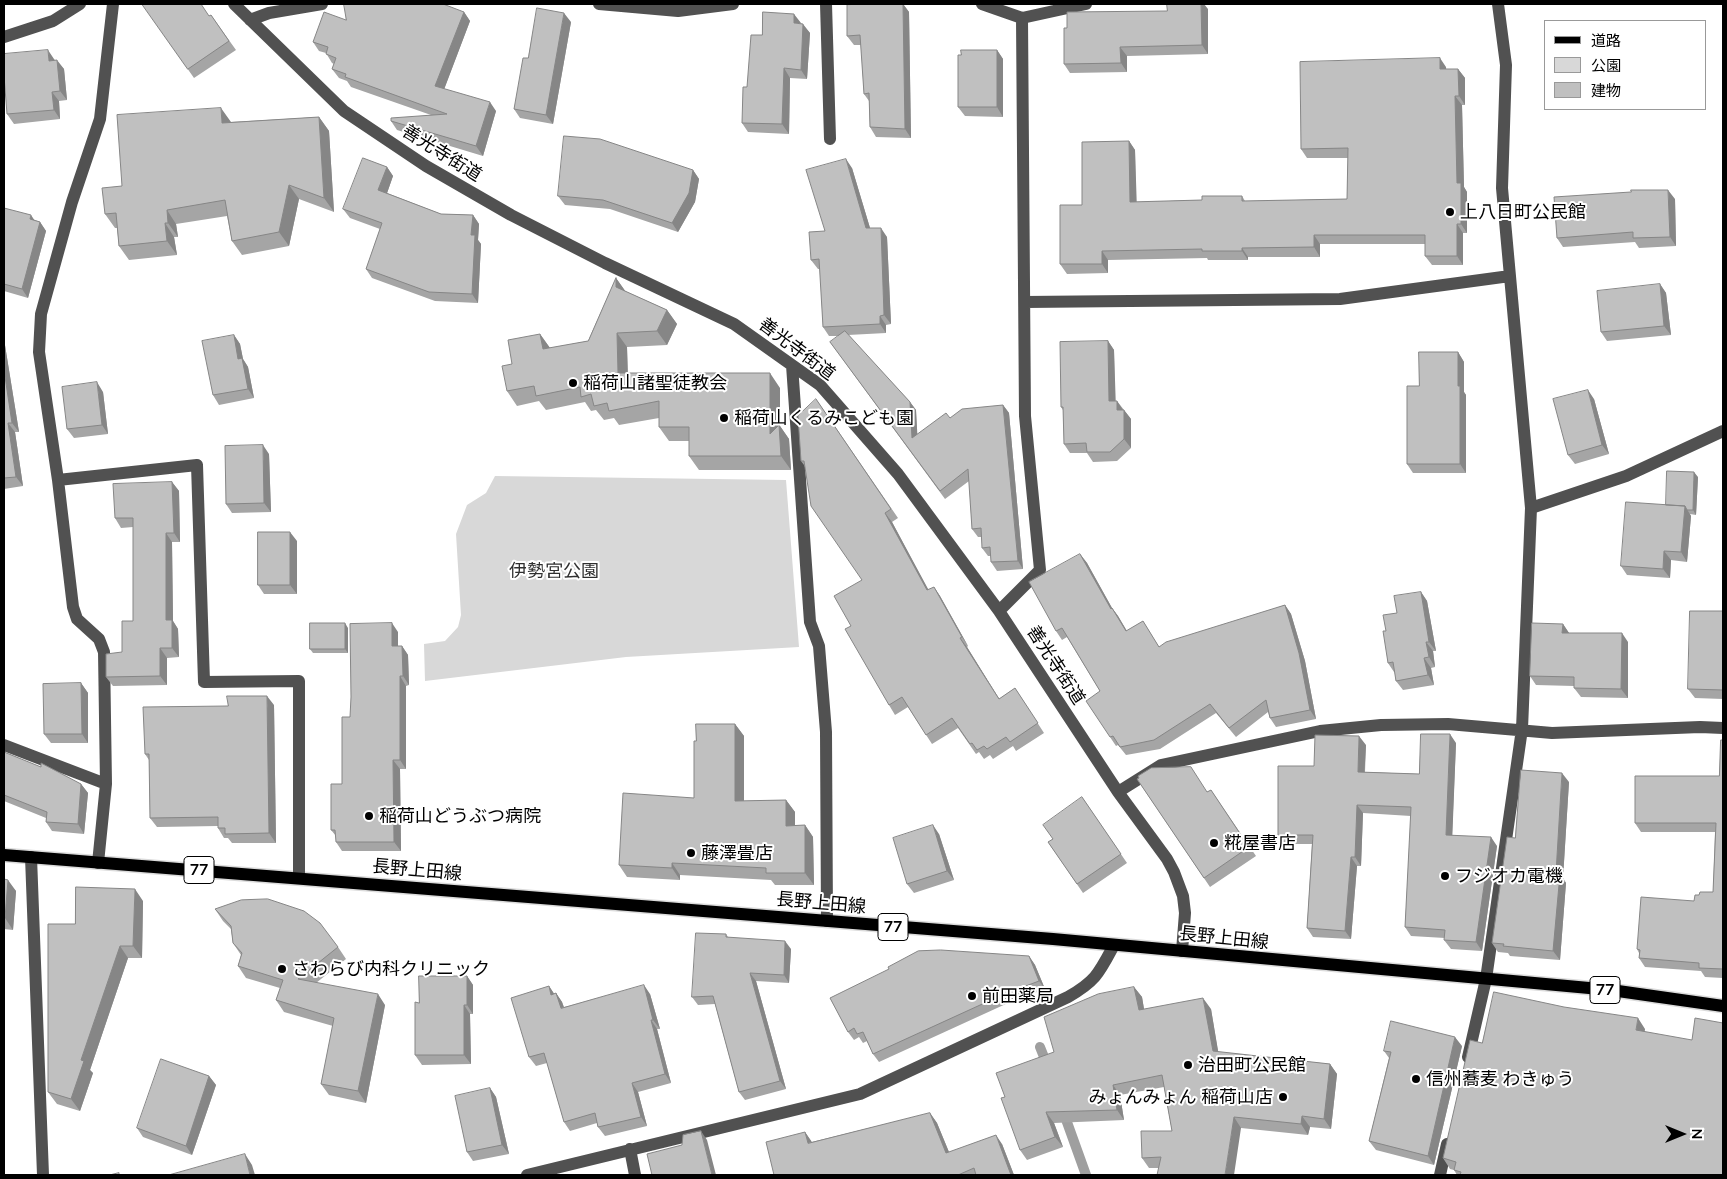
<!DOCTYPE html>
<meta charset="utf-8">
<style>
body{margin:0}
#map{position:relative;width:1727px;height:1179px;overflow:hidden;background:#fff;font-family:Lato,"Noto Sans JP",sans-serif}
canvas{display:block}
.frame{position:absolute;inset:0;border:5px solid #000;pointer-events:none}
.legend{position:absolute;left:1544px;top:20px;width:162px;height:90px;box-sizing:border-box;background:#fff;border:1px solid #999;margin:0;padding:6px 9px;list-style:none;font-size:15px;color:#000}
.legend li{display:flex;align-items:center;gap:10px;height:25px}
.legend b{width:25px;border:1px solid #999}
.north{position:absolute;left:1657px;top:1109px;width:50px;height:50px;-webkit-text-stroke:4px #fff;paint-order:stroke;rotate:90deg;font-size:14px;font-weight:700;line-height:20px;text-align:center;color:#000}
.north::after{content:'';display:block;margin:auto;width:18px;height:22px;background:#000;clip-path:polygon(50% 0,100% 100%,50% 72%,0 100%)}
</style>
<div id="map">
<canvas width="1727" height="1179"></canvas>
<div class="frame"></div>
<ul class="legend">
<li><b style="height:6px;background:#000"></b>道路</li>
<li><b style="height:14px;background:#d8d8d8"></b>公園</li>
<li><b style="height:14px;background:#c0c0c0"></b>建物</li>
</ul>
<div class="north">N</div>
</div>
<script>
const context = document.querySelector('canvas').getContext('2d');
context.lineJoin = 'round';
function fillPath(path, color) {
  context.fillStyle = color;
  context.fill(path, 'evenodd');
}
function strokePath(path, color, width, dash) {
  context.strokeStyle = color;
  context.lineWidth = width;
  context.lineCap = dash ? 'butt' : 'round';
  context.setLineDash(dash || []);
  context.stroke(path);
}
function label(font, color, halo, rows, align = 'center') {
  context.font = font + ' Lato,"Noto Sans JP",sans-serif';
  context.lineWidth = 4;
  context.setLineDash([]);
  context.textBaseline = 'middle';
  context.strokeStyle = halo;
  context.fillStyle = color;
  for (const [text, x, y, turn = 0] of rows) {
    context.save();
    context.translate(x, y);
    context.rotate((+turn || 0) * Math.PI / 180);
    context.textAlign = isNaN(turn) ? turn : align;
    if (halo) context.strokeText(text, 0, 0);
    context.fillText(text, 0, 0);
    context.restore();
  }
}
fillPath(new Path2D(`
 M495,476L786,480L799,647L626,657L425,681L424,644L445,641L458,627L461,615L456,534L467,505L486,493Z`), '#d8d8d8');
strokePath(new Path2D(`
 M1040,1047L1048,1067
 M1063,1111L1086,1175`), '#9f9f9f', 10);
const major = new Path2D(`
 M4,855L1053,939L1611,990L1723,1006`);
strokePath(major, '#dbdbdb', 15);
strokePath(new Path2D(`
 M234,4L344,111L426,166L511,215L605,263L734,324L820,385L898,474L999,611L1118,792L1167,859L1174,872L1183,896L1185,913L1182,951
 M599,4L678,11L733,4
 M826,4L830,139
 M982,4L1022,18L1086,4
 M250,20L269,13L322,4
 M4,37L53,21L80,4
 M1025,302L1340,299L1510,276
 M792,365L810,622L819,646L826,732L827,921
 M58,480L197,465L204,682L299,681V878
 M1531,508L1626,476L1723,431
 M999,611L1040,570L1025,416L1022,18
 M4,745L106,784
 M1118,792L1161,765L1320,731L1381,725L1448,724L1552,733L1700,727L1723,728
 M31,857L43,1175
 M98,863L106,784L104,652L99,639L77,619L73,607L58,480L39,352L41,314L72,202L100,119L113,4
 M1468,1057L1486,979L1522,729L1531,508L1502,188L1506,65L1498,4
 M630,1149L635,1175
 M527,1175L860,1094L1068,997C1096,981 1099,973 1114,945
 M1440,1175L1447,1144`), '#515151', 12);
strokePath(major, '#000', 12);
fillPath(new Path2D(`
 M142,4L209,16L211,15L236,50L194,78Z
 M877,4H903L909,12L911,138L876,137L870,127L869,101L864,94L861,45H854L847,36Z
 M1208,9V54L1127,56V72L1070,73L1064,64L1067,28L1167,11Z
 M464,12L470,21L444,89L496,111L483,156L397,130L391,121L431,115L351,87L347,81L339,78L332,69L334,64L332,63L326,53L319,51L313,42L346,20Z
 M571,22L553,124L520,118L514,109L528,58Z
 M801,23L810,33L807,79L790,78L789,134L748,132L742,123L747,87L762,35Z
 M997,50L1003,59V117L965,116L958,107Z
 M54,59L64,69L67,100L59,101L60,119L14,124L7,114Z
 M1446,67V69H1458L1465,78V105H1462L1464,187L1467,192V233H1463V265H1432L1425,256V244H1320V257H1248V260H1208L1207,258L1108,260V273L1067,274L1060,264L1082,205L1129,141L1135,150L1136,202L1202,200L1242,196L1245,201L1347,199L1348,158H1307L1301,149Z
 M319,117L329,131L334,212L299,199L289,246L242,255L232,241L227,216L176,224L178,237H174L177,255L129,260L119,246L117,228H115L105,214L122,186L231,122Z
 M387,167L393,176L387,193L441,214L473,215L479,224L478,240L481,244L478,303L435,301L372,278L366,269L380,229L350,218L343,209Z
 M852,168L870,228L887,237L891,324L886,325V333L848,335L910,402L916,410L917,434L950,418L1003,405L1009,413L1023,569L997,571L991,562V556H988L982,548V537H978L972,529L969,481L945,499L830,342L839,336H829L823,327L820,269H818L811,260L825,231Z
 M693,170L699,179L695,202L678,232L610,209L565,205L558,196Z
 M1675,199L1676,246L1639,248L1635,242L1563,247L1557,238Z
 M4,208L40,222L46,231L28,298L4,291Z
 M616,278L625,291L667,310L677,324L667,345L627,347L628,373L780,388V426L789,439L791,470H699L689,456V441H669L659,427V418L619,425L614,418L604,420L596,410L591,411L585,402L546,410L539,401L517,406L507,391L540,334L550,348L588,341Z
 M1660,284L1666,293L1671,335L1607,341L1601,332Z
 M234,335L240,344L243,359L248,367L254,398L219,405L213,395Z
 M4,339L19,432H15L23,486L4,489Z
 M1108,341L1114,350L1115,401H1117L1131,419V448L1117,461L1093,462L1087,453H1070L1064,444L1063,410L1061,407Z
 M1458,352L1464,362V392L1466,395V473H1413L1407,464L1419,386Z
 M103,392L108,434L74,438L67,429Z
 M816,399L898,518L892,522L928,590L934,587L940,596L968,646L967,647L999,699L1015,688L1044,733L1016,751L1013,746L993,759L990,755L984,759L979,752L976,754L958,728L932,744L908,707L895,715L889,705L851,626L862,580L804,465L801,461Z
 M1594,399L1609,454L1575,464L1568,455Z
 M269,454L271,512L232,513L226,504Z
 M1698,477L1696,515L1690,514L1691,516L1687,562L1671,560L1670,578L1627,575L1621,566L1666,505Z
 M172,482L179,491L180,542H172L173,621L178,629L179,657L167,658V685L113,686L106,677L122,652L133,621V527L121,528L115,518Z
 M297,541V594H264L258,585Z
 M1080,554L1087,563L1112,608L1118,616L1127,631L1143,621L1159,647L1285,605L1291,614L1305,661L1316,719L1276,727L1270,718L1268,712L1236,737L1216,713L1160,749L1126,755L1118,745L1116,746L1110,737L1100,691L1067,637L1062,640L1056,631Z
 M1421,592L1427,601L1436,651H1433L1435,667L1431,668L1434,685L1403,690L1396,681L1395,672H1394L1388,663L1386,631L1397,613Z
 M1723,611V699L1695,698L1688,689Z
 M1563,624L1569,633L1628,642V698L1581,697L1574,688V686L1536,685L1530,676Z
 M348,628V653H313L310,649Z
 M398,632V646H402L408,655L409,685L406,686V769H400L401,851H342L336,842V836L331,830L342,784L350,717Z
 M81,683L88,693V743H51L44,734Z
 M274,705L276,843H232L228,838H224L218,828V826L157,827L150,818L149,760L145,754Z
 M735,724L744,736V801L786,800L795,812V826L805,825L813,837L814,885H775L771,880L680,875V880L627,877L619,865L694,798L696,741Z
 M1723,740V978L1705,977L1701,971L1645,967L1639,958V953L1637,949L1694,901L1699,895L1713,892L1715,832H1641L1635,823L1719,776Z
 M1456,743L1452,835L1497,846L1482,951L1451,949L1444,940L1445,938L1411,936L1405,927L1411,816L1363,813L1361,866H1357L1351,939L1313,937L1307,928L1312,844H1284L1278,835L1314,766L1366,745L1365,772L1419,774Z
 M4,752L81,784L88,793L84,834L52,831L46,822V818L4,801Z
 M1137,779L1207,792L1211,790L1256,856L1210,887Z
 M1569,782L1563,878L1566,883L1560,960L1510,956L1508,953L1498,952L1492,943L1515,838Z
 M1082,797L1127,863L1083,893L1048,842L1053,839Z
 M939,834L954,880L914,893L907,884Z
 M4,879L16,891L13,930L4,929Z
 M143,901L142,958H128L90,1070L93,1073L80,1111L57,1104L48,1092L75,924Z
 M215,909L338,947L346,959L316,983L385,1005L366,1103L329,1095L321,1084L333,1026L284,1012L276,1000L280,988L246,978L238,966L241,955L233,943L231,929L223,921Z
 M726,934L728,937L791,949L789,983L756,981L786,1089L745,1100L739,1092L715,1004L698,1005L692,997Z
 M1029,956L1035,965L1045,989L1008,1003L879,1062L873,1054L867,1041L863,1043L859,1037L854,1040L848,1032L830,998Z
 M467,976L473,985V1014H470L471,1064L422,1065L415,1055L419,1003Z
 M549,986L554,994L556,993L562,1002L564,1007L650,994L660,1029H657L671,1083L638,1092L647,1126L605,1136L598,1127L597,1123L570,1131L564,1122L547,1063L536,1066L529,1057Z
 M1134,987L1142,997L1144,1009H1211L1218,1052L1330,1064L1337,1074L1331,1129L1310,1127L1308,1135L1241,1128L1159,1168H1149L1142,1158L1172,1131L1164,1087L1120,1095L1124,1120L1054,1123L1063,1147L1027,1160L1020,1150L1054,1052Z
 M1645,1029L1644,1032L1723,1175H1457L1454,1170L1450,1169L1443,1158L1482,1043Z
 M1462,1046L1434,1165L1376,1150L1369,1141L1389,1058L1384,1051Z
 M209,1076L216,1085L192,1155L143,1137L137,1128Z
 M490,1088L496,1097L509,1154L473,1161L467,1152Z
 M930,1113L937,1123L949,1152L1002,1144L1014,1175H774L805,1132L812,1142Z`), '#a5a5a5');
fillPath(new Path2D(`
 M903,4L909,12L911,138L905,129Z
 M1201,4H1204L1208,9V54L1202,45Z
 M464,12L470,21L442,95L435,86Z
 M564,13L571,22L553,124L546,115Z
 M794,14L801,23H794Z
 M803,24L810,33L807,79L801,70Z
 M1120,47L1127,56V72L1121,63Z
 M48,50L54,59L55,70L49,61Z
 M997,50L1003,59V117L997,107Z
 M1440,58L1446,67L1447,78L1440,69Z
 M57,60L64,69L67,100L60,91Z
 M784,68L790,78L789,134L782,124Z
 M1458,69L1465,78V105L1459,96Z
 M52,92L59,101L60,119L54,110Z
 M1455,96L1462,105L1464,187L1467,192V233L1461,224L1457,183Z
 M490,102L496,111L483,156L476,146Z
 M221,108L231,122L232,137L222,123Z
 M319,117L329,131L334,212L324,198Z
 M1129,141L1135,150L1137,211L1130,202Z
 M846,159L852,168L873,238L866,228Z
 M387,167L393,176L385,199L378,190Z
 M693,170L699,179L695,202L678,232L672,223Z
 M289,185L299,199L289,246L279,232Z
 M1668,190L1675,199L1676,246L1670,237Z
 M167,210L176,224L178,237L168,223Z
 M31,215L37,224L30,219Z
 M473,215L479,224L478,240L481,244L478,303L472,294L471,235Z
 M40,222L46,231L28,298L22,289Z
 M165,223L174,237L177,255L167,241Z
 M1457,224L1463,233V265L1457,256Z
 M881,228L887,237L891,324L884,315Z
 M1314,235L1320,244V257L1314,247Z
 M1242,248L1248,257V260L1242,251Z
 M1102,251L1108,260V273L1102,264Z
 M616,278L626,292L616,287Z
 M1660,284L1666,293L1671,335L1664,326Z
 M667,310L677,324L667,345L657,331Z
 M880,316L886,325V333L880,324Z
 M617,333L627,347L628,388L618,373Z
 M540,334L550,348L543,349Z
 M234,335L240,344L243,359L248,367L254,398L248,389L238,359Z
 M4,339L19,432L12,423L4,370Z
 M1108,341L1114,350L1116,410L1109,401Z
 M1458,352L1464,362V392L1466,395V473L1460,464L1458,386Z
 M770,373L780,388V426L789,439L791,470L781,456L770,434Z
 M97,382L103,392L108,434L102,425Z
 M1588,390L1594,399L1609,454L1602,445Z
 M1117,401L1123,410H1117Z
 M910,402L916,410L918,446L912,438Z
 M1003,405L1009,413L1023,569L1018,561Z
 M1124,410L1131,419V448L1124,439Z
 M8,423L15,432L23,486L16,477Z
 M263,445L269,454L271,512L264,503Z
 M1694,472L1698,477L1696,515L1693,510Z
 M172,482L179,491L180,542L174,533Z
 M1685,506L1691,516L1687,562L1681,552Z
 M885,513L892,522L934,600L927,590Z
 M290,532L297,541V594L290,585Z
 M166,533L172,542L173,621L178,629L179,657L172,648L166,620Z
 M1664,551L1671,560L1670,578L1663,569Z
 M1080,554L1087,563L1117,617L1111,609Z
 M934,587L940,596L968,646L962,637Z
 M1421,592L1427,601L1436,651L1429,642Z
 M1285,605L1291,614L1305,661L1316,719L1310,710Z
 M1112,608L1118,616L1132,640L1126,631Z
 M345,623L348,628V653L345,649Z
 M392,623L398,632V655L392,646Z
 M1563,624L1569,633H1562Z
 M1622,633L1628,642V698L1621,689Z
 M960,638L967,647L1005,708L999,699Z
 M1426,642L1433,651L1435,667L1429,657Z
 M402,646L408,655L409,685L403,676Z
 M160,648L167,658V685L160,676Z
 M1424,658L1431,668L1434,685L1428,675Z
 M400,676L406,686V769L400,760Z
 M81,683L88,693V743L82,734Z
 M267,696L274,705L276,843L269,833Z
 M735,724L744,736V813L735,801Z
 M1450,734L1456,743L1452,844L1446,835Z
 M1359,736L1366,745L1364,780L1358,772Z
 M393,760L400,769L401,851L394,842Z
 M1562,773L1569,782L1563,878L1566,883L1560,960L1553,951L1556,873Z
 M81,784L88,793L84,834L78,824Z
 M786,800L795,812V838L786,826Z
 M1357,805L1363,813L1361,866L1355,857Z
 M805,825L813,837L814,885L805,873Z
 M933,825L939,834L954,880L947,871Z
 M1491,837L1497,846L1482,951L1476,942Z
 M1351,857L1357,866L1351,939L1345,931Z
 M672,863L680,875V880L672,868Z
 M8,880L16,891L13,930L5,918Z
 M135,889L143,901L142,958L133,946Z
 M785,941L791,949L789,983L784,975Z
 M120,946L128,958L90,1070L93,1073L80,1111L71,1099L81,1060Z
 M1029,956L1035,965L1045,989L1039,981Z
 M750,973L756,981L786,1089L780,1081Z
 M467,976L473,985V1014L467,1005Z
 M644,985L650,994L660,1029L653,1020Z
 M549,986L555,995H551Z
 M1134,987L1142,997L1146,1021L1139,1010Z
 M556,993L562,1002L567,1017L561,1008Z
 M378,994L385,1005L366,1103L358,1091Z
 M1203,998L1211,1009L1220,1062L1213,1051Z
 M464,1005L470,1014L471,1064L464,1055Z
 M1638,1018L1645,1029L1643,1041L1636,1030Z
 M651,1020L657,1029L671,1083L665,1074Z
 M1455,1037L1462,1046L1434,1165L1428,1156Z
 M1330,1064L1337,1074L1331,1129L1324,1119Z
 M209,1076L216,1085L192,1155L186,1146Z
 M632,1083L638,1092L647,1126L641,1117Z
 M1113,1085L1120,1095L1124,1120L1117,1110Z
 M490,1088L496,1097L509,1154L502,1145Z
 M1046,1112L1054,1123L1063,1147L1055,1137Z
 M930,1113L937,1123L953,1162L946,1153Z
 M1302,1116L1310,1127L1308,1135L1301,1124Z
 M1234,1117L1241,1128L1234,1175H1225Z
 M701,1131L707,1140L716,1175H712Z
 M805,1132L811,1141L814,1152L808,1143Z
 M996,1135L1002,1144L1014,1175H1011Z
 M245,1154L252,1165L255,1175H250Z`), '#868686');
const building = new Path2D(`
 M142,4H201L209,16L211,15L229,41L188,69Z
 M344,4H443L464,12L435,86L490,102L476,146L391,121V118L447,114L345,77L346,74L332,69L336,58L326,54L328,47L313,42L324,12L346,20Z
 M877,4H903L905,129L870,127L869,93L864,94L860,35L847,36V5Z
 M1167,4H1201L1202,45L1120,47L1121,63L1064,64V28H1067V12L1167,11Z
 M537,8L564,13L546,115L514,109L523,58H528Z
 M763,12L794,14V23L803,24L801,70L784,68L782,124L742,123L743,87H747L751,35H762Z
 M48,50L49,61L57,60L60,91L52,92L54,110L7,114L4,76V54Z
 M961,50H997V107H958V55H961Z
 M1440,58V69H1458L1459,96H1455L1457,183H1461V224H1457V256H1425V235H1314V247L1242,248V251H1202V249L1102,251V264H1060V205H1082V142L1129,141L1130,202L1202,200V196H1242V201L1347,199L1348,148L1301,149L1300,62Z
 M221,108L222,123L319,117L324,198L289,185L279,232L232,241L225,200L167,210L168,223H165L167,241L119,246L116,213L105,214L102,188L122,186L117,115Z
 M564,136L600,139L693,170L689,193L672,223L603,200L558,196Z
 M363,158L387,167L378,190L441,214L473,215L471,235H475L472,294L429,292L366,269L382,223L343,209Z
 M846,159L866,228H881L884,315L880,316V324L823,327L819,259L811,260L809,232L825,231L806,170Z
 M1631,190H1668L1670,237L1633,238V232L1557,238L1554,197L1631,192Z
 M4,208L31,215L30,219L40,222L22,289L4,284Z
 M616,278V287L667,310L657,331L617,333L618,373H770V434L779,425L781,456H689V427H659V401L609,411L607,403L594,406L591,394L581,397L580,387L536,396L534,386L507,391L502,366L512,364L508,340L540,334L543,349L588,341Z
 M1660,284L1664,326L1601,332L1597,291Z
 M845,331L910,402L912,438L946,413L950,418L962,409L1003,405L1018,561L991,562L990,547L982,548L981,528L972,529L968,469L940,491L830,342Z
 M234,335L238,359L242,358L248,389L213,395L202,341Z
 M1108,341L1109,401H1117V410H1124V439L1110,452H1087L1086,443L1064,444L1063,407H1061L1060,342Z
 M1419,352H1458V386H1460V464H1407V386H1419Z
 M4,370L12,423H8L16,477L4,478Z
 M97,382L102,425L67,429L62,387Z
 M1588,390L1602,445L1568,455L1553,399Z
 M816,399L891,509L885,513L927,590L934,587L962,637L960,638L999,699L1015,688L1038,723L1010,742L1006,737L987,749L984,746L977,750L972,743L970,744L952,718L926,735L902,697L889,705L845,629L851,626L834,596L862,580L811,506L804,461H801L798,416Z
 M263,445L264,503L226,504L225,446Z
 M1667,471L1694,472L1693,510H1687L1685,506L1666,505Z
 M172,482L174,533H166V620H172V648H160V676L106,677V654L122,652V621H133V518H115L113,484Z
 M1626,502L1685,506L1681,552L1664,551L1663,569L1621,566Z
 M258,532H290V585H258Z
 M1080,554L1111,609L1112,608L1126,631L1143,621L1159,647L1166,642L1285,605L1299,653L1310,710L1270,718L1266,700L1229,728L1210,704L1154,740L1120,747L1113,736L1110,737L1086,701L1100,691L1062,628L1056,631L1029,582Z
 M1421,592L1429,642H1426L1429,657L1424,658L1428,675L1396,681L1393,662L1388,663L1383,631H1386L1383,615L1397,613L1394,596Z
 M1690,611H1723V690L1688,689Z
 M310,623H345V649H310Z
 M392,623V646H402L403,676H400V760H393L394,842H336L335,830H331V784H342V717H350L351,697L350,624Z
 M1532,623L1563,624L1562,633H1622L1621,689L1574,688V677L1530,676Z
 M81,683L82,734H44L43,684Z
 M227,696H267L269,833L225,834V828H218V817L150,818L149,754H145L143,707L228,706Z
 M696,724H735V801L786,800V826L805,825V873H766V868L672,863V868L619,865L623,793L694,798V741H696Z
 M1421,734H1450L1446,835L1491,837L1476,942L1444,940L1445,930L1405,927L1411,807L1357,805L1355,857H1351L1345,931L1307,928L1313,835H1278V766H1314L1315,735L1359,736L1358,772L1419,774Z
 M1721,740H1723V969L1699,968V963L1639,958L1640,950L1637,949L1641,897L1694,901L1695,895H1699L1700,892H1713L1716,823H1635V776H1719Z
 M4,752L41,767V763L81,784L78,824L46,822L47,812L4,795Z
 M1191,767L1207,792L1211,790L1249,847L1204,878L1137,779L1139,778L1138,776L1151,768Z
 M1521,770L1562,773L1556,873L1560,874L1553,951L1503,946L1504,944L1492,943L1507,837L1515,838Z
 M1082,797L1121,854L1077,884L1048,842L1053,839L1043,825Z
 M933,825L947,871L907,884L893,838Z
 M4,879L8,880L5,918H4Z
 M76,887L135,889L133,946H120L81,1060L84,1061L71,1099L48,1092V924H75Z
 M268,899L304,911L320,923L338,947L298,979L378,994L358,1091L321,1084L334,1018L276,1000L283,980L238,966L242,953L233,943L231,926L215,909L241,900Z
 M696,933L726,934V937L785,941L784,975L750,973L780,1081L739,1092L713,996L692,997Z
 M941,950L1029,956L1039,981L1002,995L873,1054L863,1032L857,1034L854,1028L848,1032L830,998L889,969L888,967L918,951Z
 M419,976H467V1005H464V1055H415V1002L419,1003Z
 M644,985L653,1020H651L665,1074L632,1083L641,1117L598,1127L595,1113L564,1122L544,1053L529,1057L511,998L549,986L551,995L556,993L561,1008Z
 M1134,987L1139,1010L1203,998L1213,1051L1330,1064L1324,1119L1302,1116L1301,1124L1234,1117L1225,1175H1157L1161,1157L1142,1158L1141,1131H1172L1162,1075L1113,1085L1117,1110L1046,1112L1055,1137L1020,1150L1001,1098L1005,1097L996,1073L1054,1052L1044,1017L1098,994Z
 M1494,992L1564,1007L1638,1018L1636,1030L1692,1040L1695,1018L1723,1023V1175H1460L1461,1172L1454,1170L1456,1162L1443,1158L1470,1040L1482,1043Z
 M1391,1021L1455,1037L1428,1156L1369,1141L1391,1052L1384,1051Z
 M161,1059L209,1076L186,1146L137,1128Z
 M490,1088L502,1145L467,1152L455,1096Z
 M930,1113L946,1153L996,1135L1011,1175H976L974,1168L958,1175H774L766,1142L805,1132L808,1143Z
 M701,1131L712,1175H649H652L647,1154L682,1145L683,1135Z
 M245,1154L250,1175H169Z
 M119,1173V1175H110Z`);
fillPath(building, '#c0c0c0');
strokePath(building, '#868686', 1);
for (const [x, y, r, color] of [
 [1450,212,5,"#000"],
 [573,383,5,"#000"],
 [724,418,5,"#000"],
 [369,816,5,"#000"],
 [1214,843,5,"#000"],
 [691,853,5,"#000"],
 [1445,876,5,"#000"],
 [282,969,5,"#000"],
 [972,996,5,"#000"],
 [1188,1065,5,"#000"],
 [1416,1079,5,"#000"],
 [1283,1097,5,"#000"]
]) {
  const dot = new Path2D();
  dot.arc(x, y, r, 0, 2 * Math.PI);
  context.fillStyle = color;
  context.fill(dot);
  strokePath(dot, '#fff', 2);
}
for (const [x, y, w] of [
 [199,870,30],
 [893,927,30],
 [1605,990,30]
]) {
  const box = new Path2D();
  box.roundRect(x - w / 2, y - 13.5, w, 27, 4);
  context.fillStyle = '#fff';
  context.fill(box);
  strokePath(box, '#000', 1);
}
label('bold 16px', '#000', null, [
 ["77",199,870],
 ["77",893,927],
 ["77",1605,990]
]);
label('18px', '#000', '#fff', [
 ["善光寺街道",442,153,32],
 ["善光寺街道",797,349,37],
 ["善光寺街道",1056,665,57],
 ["長野上田線",417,870,5],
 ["長野上田線",821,903,5],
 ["長野上田線",1224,938,6]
]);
label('18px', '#000', '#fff', [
 ["上八日町公民館",1460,212],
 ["稲荷山諸聖徒教会",583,383],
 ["稲荷山くるみこども園",734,418],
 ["稲荷山どうぶつ病院",379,816],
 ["糀屋書店",1224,843],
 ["藤澤畳店",701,853],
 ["フジオカ電機",1455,876],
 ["さわらび内科クリニック",292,969],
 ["前田薬局",982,996],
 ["治田町公民館",1198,1065],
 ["信州蕎麦 わきゅう",1426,1079],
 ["みょんみょん 稲荷山店",1273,1097,"right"]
], 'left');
label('18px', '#2f2f2f', '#fff', [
 ["伊勢宮公園",554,571]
]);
</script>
